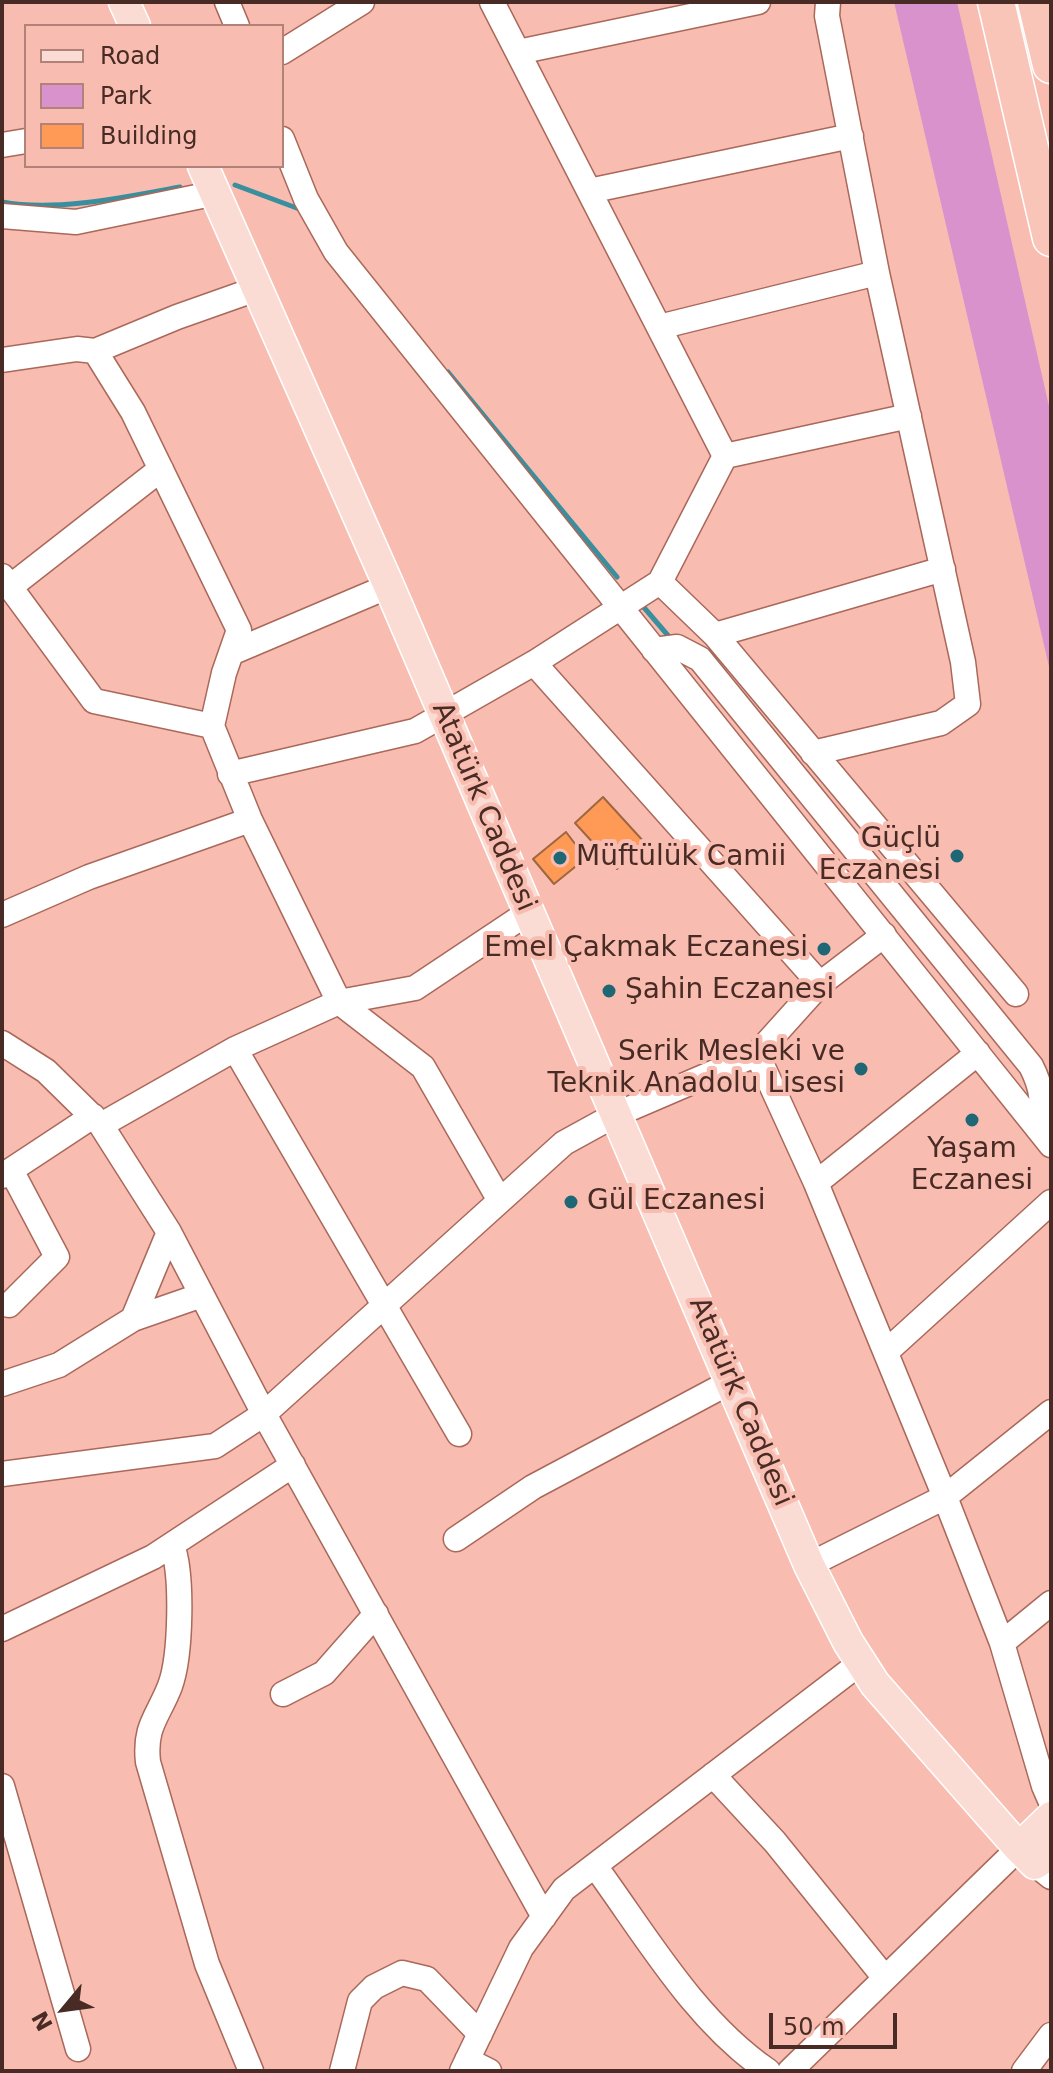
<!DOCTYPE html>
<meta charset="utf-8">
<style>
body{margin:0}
#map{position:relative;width:1053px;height:2073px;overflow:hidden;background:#f8bdb0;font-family:"DejaVu Sans",sans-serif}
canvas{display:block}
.frame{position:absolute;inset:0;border:4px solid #472b24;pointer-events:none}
.legend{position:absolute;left:24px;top:24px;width:260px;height:144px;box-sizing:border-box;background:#f8bdb0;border:2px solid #b18378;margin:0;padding:10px 14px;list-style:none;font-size:24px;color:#472b24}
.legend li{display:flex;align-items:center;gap:16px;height:40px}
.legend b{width:40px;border:2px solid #b18378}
.north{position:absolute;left:24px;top:1969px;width:80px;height:80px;-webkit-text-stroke:6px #f8bdb0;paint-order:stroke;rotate:241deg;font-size:22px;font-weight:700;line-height:32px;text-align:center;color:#472b24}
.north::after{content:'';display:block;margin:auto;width:28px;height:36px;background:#472b24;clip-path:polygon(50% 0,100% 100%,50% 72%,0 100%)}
.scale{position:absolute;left:769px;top:2013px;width:128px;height:36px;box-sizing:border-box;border:4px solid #472b24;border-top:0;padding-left:10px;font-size:24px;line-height:28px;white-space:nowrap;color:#472b24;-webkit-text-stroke:6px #f8bdb0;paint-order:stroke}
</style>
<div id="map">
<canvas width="1053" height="2073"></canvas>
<div class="frame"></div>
<ul class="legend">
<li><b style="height:10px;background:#fbdcd5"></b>Road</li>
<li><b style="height:22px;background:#da92cd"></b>Park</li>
<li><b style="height:22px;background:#fe9a56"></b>Building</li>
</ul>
<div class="north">N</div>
<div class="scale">50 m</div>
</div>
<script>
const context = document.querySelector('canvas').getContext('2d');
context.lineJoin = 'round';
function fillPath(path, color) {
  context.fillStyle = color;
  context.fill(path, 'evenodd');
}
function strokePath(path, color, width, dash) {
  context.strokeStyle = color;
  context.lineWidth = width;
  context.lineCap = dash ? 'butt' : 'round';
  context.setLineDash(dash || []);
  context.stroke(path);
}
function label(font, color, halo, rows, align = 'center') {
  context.font = font + ' "DejaVu Sans",sans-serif';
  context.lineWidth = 8;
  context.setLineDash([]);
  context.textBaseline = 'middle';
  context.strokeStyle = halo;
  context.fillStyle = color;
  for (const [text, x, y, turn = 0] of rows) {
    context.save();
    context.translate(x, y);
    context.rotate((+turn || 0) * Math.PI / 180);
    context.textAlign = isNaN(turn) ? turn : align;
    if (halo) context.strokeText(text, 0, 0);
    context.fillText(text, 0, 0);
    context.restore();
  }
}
fillPath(new Path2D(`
 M894,2H957L1051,415V675Z`), '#da92cd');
strokePath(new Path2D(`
 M235,185L302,210
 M2,202C57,212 125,197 180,187
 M448,372L617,577
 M641,604L671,639`), '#398f9e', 5);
const building = new Path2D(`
 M603,797L645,843L617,869L575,823Z
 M566,832L586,858L554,884L533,859Z`);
fillPath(building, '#fe9a56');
strokePath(building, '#9e6641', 2);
const minor = new Path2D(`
 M227,2L237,26
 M492,2L725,456
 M282,52L362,2
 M518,52L758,2
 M282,139L306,199L336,252L1051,1145
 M2,145L26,141
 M589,191L851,136
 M2,216L76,222L216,193
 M659,327L877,273
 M95,351L177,317L259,288
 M2,360L77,349L95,351L133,412L239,630L224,673L212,726L250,820L339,1002L423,1067L499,1199
 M725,456L909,416
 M2,576L94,701L212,726
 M660,582L715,635L1016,994
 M10,587L161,469
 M715,635L943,569
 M654,650L677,647L700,659L1031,1066C1042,1087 1045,1106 1038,1128
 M231,653L389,586
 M534,663L820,984
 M813,753L941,723L968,704L963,662L877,273L827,16L828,2
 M230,774L415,731L534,663L660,582L725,456
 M2,915L89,877L250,820
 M2,1043L46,1071L101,1125L169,1232L264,1414L544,1917
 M235,1049L459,1434
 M757,1054L816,1183L945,1497L1002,1643L1044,1786L1051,1802
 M101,1125L235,1049L339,1002L415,988L529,912
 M2,1176L93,1116
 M816,1183L978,1053
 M9,1305L57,1257L11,1170
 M133,1319L169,1232
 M886,1352L1051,1202
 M2,1384L59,1365L133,1319L202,1295
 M2,1474L215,1446L264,1414L564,1143L615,1115L757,1054L820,984L884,935
 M456,1539L533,1487L732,1381
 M172,1545C183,1574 181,1656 170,1686C158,1717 144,1726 148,1762L207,1964L251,2071
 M809,1565L945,1497L1051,1412
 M2,1629L153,1557L293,1465
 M1002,1643L1051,1603
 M283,1694L324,1673L376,1614
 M713,1775L775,1842L885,1978
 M2,1786L78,2049
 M1035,1864L1051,1877
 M595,1866C647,1937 694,2020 768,2071
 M467,2060L489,2071
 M342,2071L360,2001L374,1987L402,1973L427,1979L480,2034
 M462,2071L521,1948L564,1889L860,1663
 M790,2071L1019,1848
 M1024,2071L1051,2035`);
const major = new Path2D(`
 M124,2L135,26
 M203,166L389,586L809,1565L848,1642L875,1684L1019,1848L1035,1864L1051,1853
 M1019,1848L1051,1817`);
const highway = new Path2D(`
 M996,2L1051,238
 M1036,2L1051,65`);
strokePath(minor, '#aa685a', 27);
strokePath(major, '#fff', 33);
strokePath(highway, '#fff', 39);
strokePath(minor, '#fff', 24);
strokePath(major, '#fbdcd5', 30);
strokePath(highway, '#f9c5b9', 36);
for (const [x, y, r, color] of [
 [957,856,8,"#206775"],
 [560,858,8,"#206775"],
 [824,949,8,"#206775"],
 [609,991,8,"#206775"],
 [861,1069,8,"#206775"],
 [972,1120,8,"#206775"],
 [571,1202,8,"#206775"]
]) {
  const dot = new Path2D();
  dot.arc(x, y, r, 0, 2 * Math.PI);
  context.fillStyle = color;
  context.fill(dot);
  strokePath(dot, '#f8bdb0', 3);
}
label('28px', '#472b24', '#f8bdb0', [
 ["Atatürk Caddesi",483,807,67],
 ["Atatürk Caddesi",740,1402,67]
]);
label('28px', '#472b24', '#f8bdb0', [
 ["Güçlü",941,840],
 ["Eczanesi",941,872],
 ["Müftülük Camii",576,858,"left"],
 ["Emel Çakmak Eczanesi",808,949],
 ["Şahin Eczanesi",625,991,"left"],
 ["Serik Mesleki ve",845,1053],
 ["Teknik Anadolu Lisesi",845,1085],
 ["Yaşam",972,1150,"center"],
 ["Eczanesi",972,1182,"center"],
 ["Gül Eczanesi",587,1202,"left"]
], 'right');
</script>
